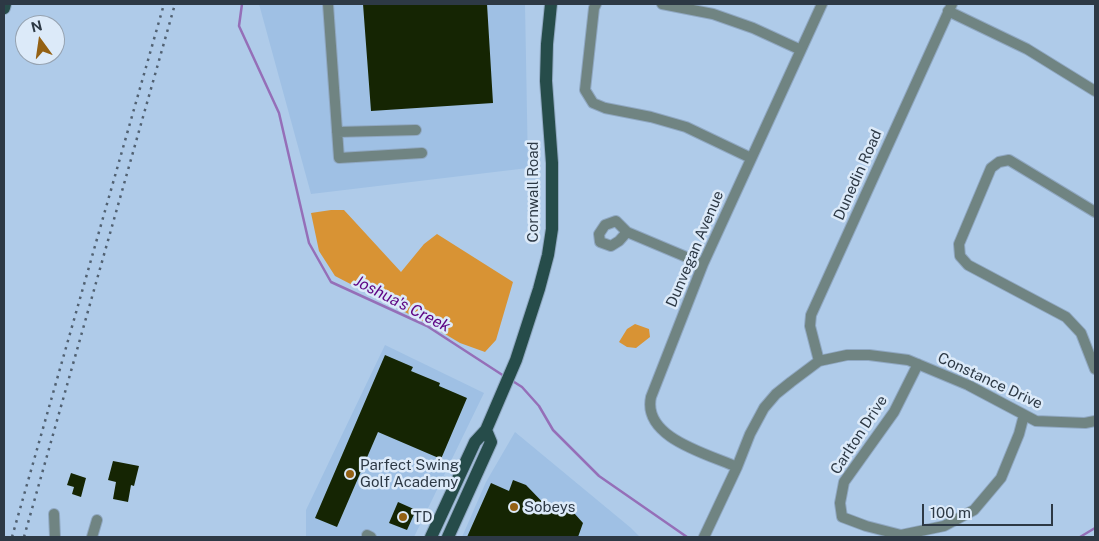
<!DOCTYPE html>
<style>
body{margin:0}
#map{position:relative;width:1099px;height:541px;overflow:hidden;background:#afcbe9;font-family:"Public Sans",sans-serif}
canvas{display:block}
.frame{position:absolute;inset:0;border:5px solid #2d3945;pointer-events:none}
.north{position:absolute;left:15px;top:15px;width:50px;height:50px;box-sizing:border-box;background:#dceaf9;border:1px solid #96a3b1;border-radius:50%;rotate:346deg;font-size:14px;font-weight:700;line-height:20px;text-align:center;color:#2d3945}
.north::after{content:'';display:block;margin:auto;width:18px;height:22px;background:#946114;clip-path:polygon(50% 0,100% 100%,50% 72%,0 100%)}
.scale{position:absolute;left:922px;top:504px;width:131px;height:22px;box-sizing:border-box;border:2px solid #2d3945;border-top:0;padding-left:6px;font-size:15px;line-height:18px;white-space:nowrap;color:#2d3945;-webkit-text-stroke:4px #dceaf9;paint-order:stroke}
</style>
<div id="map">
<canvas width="1099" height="541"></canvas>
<div class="frame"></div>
<div class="north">N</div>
<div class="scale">100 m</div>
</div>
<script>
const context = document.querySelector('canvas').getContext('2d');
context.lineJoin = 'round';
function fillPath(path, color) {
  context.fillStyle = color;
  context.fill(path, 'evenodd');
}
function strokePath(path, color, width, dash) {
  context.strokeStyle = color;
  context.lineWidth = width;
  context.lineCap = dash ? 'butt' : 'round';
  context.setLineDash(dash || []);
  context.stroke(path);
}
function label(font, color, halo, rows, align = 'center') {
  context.font = font + ' "Public Sans",sans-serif';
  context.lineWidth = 5;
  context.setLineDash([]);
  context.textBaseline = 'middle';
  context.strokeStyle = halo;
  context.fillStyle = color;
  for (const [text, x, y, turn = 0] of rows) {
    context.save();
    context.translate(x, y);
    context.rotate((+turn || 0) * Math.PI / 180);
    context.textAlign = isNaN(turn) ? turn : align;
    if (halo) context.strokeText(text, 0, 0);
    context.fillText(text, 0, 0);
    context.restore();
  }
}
fillPath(new Path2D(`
 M259,4H525L528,168L311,194Z
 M385,345L484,393L414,537H306V510Z
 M515,432L631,528L640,537H462L486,482Z`), '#9fc0e4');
fillPath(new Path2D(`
 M331,210H344L401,272L424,244L437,234L513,282L496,340L485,352L460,343L430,325L335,276L319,251L311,213Z
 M635,324L649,329L650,337L636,348L627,347L619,342L627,329Z`), '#d89334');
strokePath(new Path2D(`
 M242,4L239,26L279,113L309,243L331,282L427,326L504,376
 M511,380L522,387L539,406L553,430L599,476L687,537
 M1080,537L1095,528`), '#956fb8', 2.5);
fillPath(new Path2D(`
 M363,4H487L493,103L371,111Z
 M385,355L413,367L411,371L440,383L439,386L467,398L441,459L378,432L337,527L315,518Z
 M113,461L139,466L134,486L131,485L128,502L113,499L116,482L108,480Z
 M71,473L86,478L81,497L72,494L74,487L67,485Z
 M513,480L526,485L554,514L565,503L583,523L578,537H467L491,483L509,491Z
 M398,502L416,510L407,530L389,523Z`), '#152503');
const minor = new Path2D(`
 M328,4L339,158L422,153
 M596,4L594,8L585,90L593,103L605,108L651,117L686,127L751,158
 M662,4L713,14L753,28L801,50
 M948,11L1027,49L1095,91
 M337,132L416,130
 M1095,212L1009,160L999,162L991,168L959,244L960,256L968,265L1066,317L1081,333L1095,369
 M627,232L619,241L611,246L600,242L599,234L605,225L616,221L627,232L703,264
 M819,361L810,326L811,315L952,4
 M918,364L894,412L844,482L840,503L842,517L866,526L901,535L944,526L974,510L1001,478L1019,434L1024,415
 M737,467C708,454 642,438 651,397L703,264L822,4
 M54,514L55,537
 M367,535L371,537
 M92,537L97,520
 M704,537L737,467L750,434L764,408L776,394L791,382L819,361L847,355H869L908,360L968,385L1036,421L1085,423L1095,421`);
const major = new Path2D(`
 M4,8L5,4
 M431,537L475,442L486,430L516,360L539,289L548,255L552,229V163L546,81L547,44L551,4
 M448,537L491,442L486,430`);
strokePath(minor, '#90a8c2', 12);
strokePath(major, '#90a8c2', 14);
strokePath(minor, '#708482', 10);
strokePath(major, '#264c4a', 12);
strokePath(new Path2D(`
 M12,537L164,4
 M24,537L175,4`), '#516172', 2.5, [2.5, 5]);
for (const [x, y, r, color] of [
 [350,474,5,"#946114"],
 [514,507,5,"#946114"],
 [403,517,5,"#946114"]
]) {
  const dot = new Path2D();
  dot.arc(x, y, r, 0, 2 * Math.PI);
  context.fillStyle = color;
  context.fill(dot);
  strokePath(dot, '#dceaf9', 2);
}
label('15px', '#2d3945', '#dceaf9', [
 ["Dunedin Road",858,175,-66],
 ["Cornwall Road",533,192,-90],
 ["Dunvegan Avenue",695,249,-67],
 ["Constance Drive",990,381,25],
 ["Carlton Drive",859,435,-57]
]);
label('15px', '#2d3945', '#dceaf9', [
 ["Parfect Swing",360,465],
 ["Golf Academy",360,482],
 ["Sobeys",524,507],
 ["TD",413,517]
], 'left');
label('italic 16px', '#5e0584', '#dceaf9', [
 ["Joshua's Creek",402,304,27]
]);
</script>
